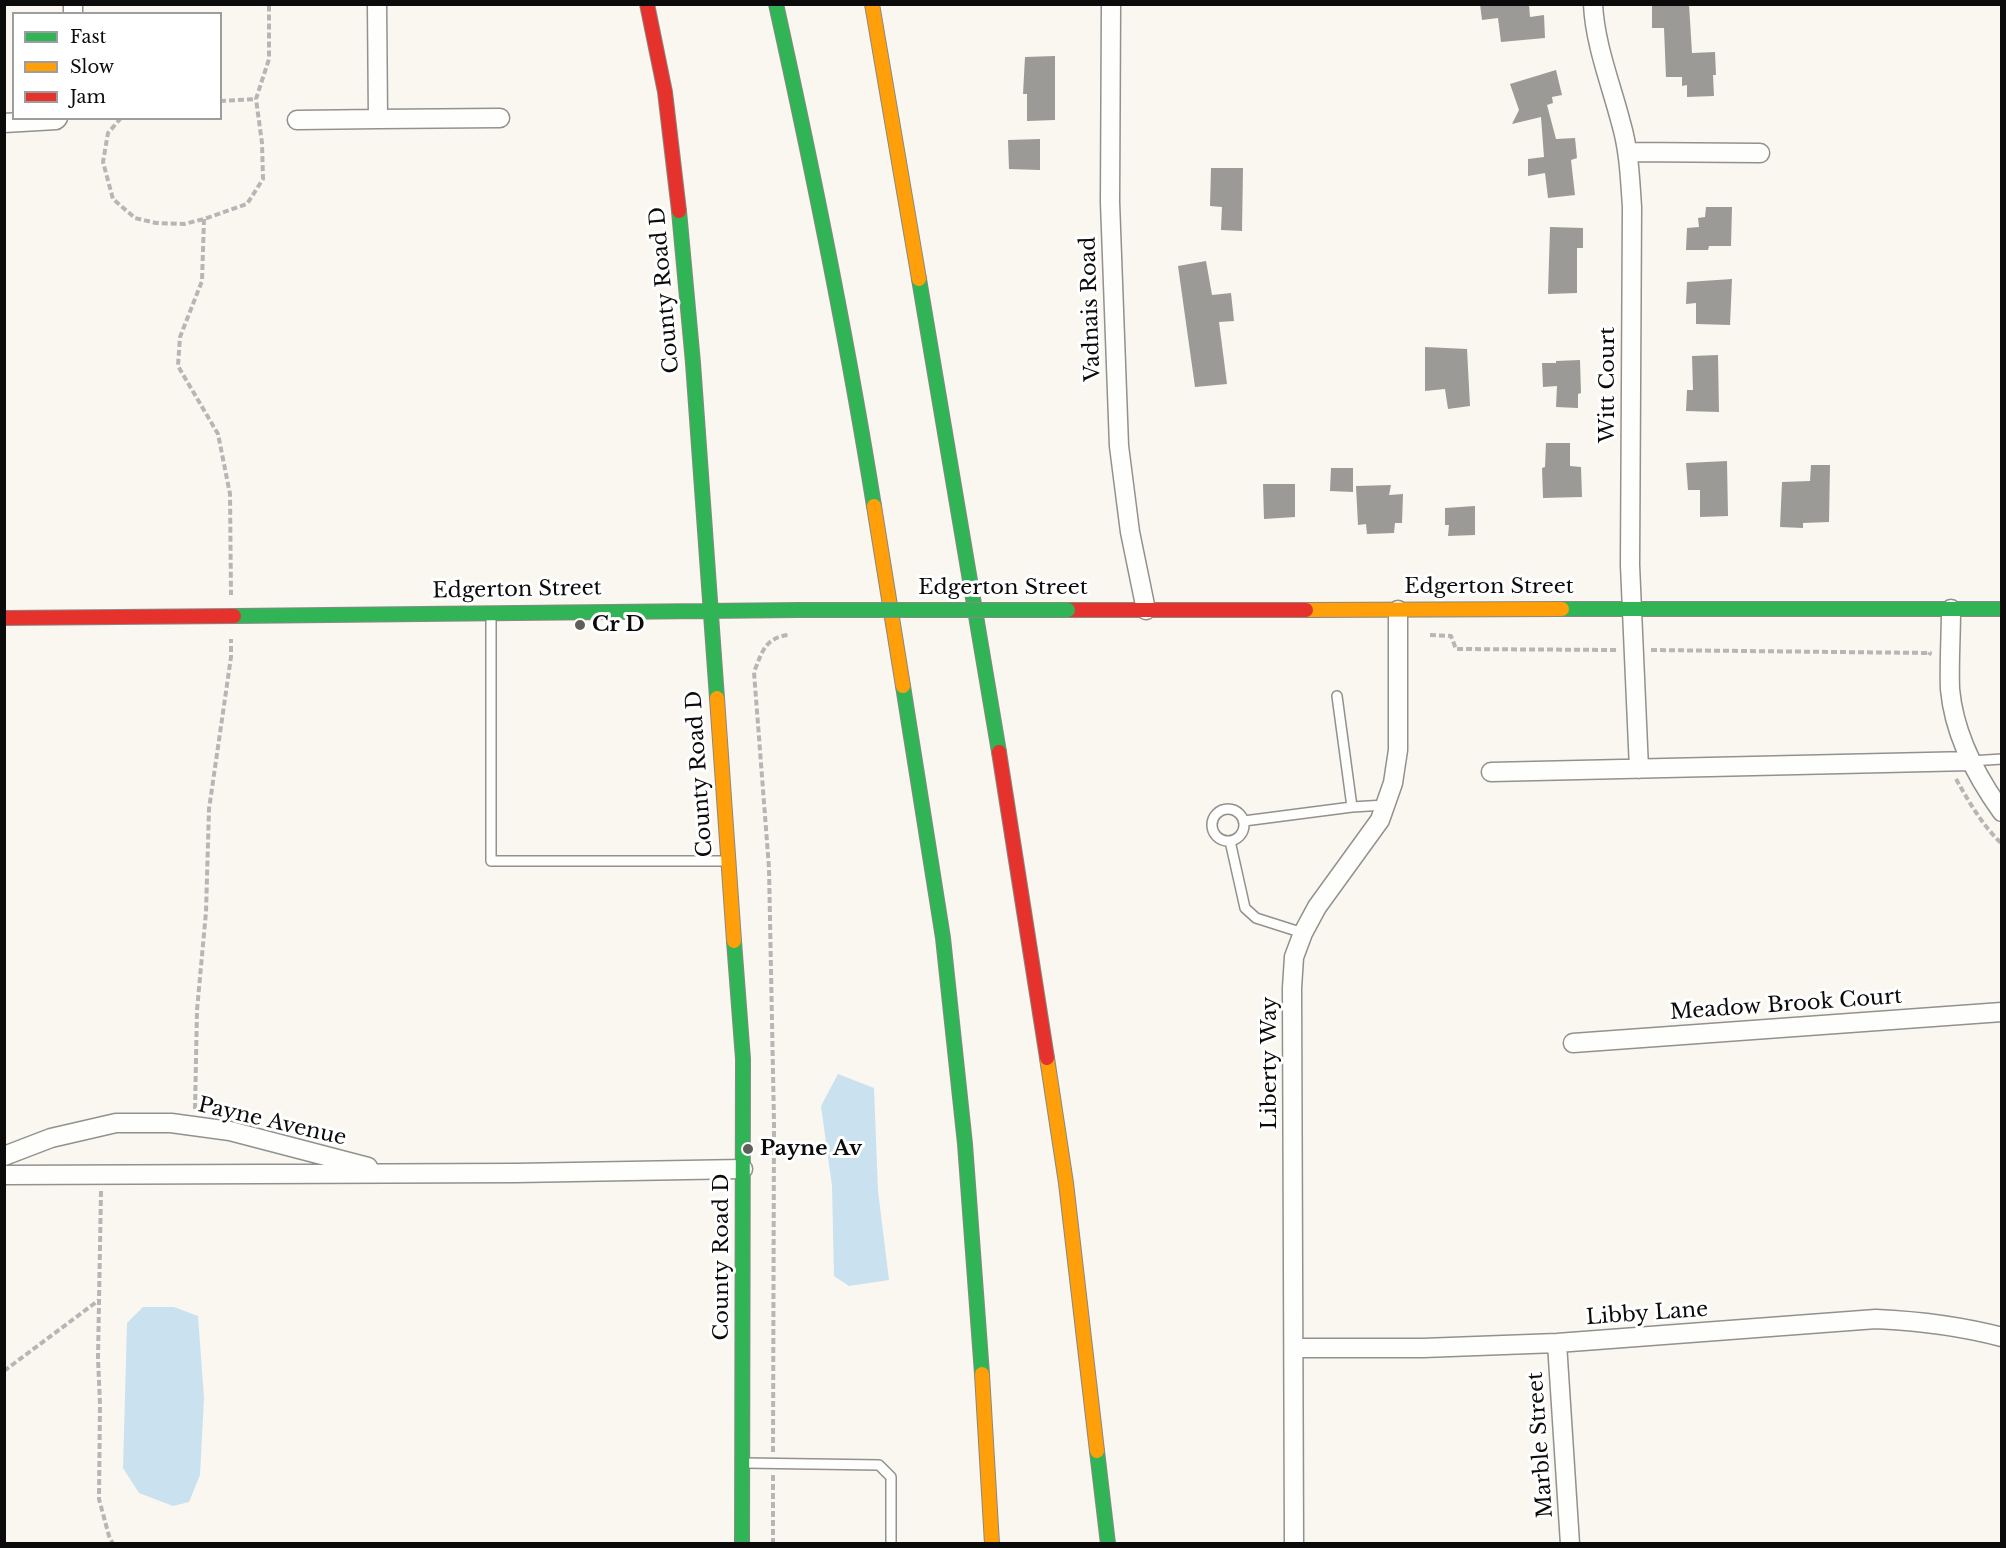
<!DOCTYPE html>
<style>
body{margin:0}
#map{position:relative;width:2006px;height:1548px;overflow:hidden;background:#f9f7f0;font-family:"Libre Baskerville",serif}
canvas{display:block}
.frame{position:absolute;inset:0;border:6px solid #0b0b0b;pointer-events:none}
.legend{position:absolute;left:12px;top:12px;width:210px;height:108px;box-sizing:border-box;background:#fff;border:2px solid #9d9d9d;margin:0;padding:8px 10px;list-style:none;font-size:18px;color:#0b0b0b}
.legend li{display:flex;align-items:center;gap:12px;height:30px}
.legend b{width:30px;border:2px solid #9d9d9d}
</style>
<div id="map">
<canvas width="2006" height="1548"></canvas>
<div class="frame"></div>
<ul class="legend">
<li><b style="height:8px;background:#30b455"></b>Fast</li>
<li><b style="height:8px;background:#ff9f0a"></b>Slow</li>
<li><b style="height:8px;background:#e5322d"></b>Jam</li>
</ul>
</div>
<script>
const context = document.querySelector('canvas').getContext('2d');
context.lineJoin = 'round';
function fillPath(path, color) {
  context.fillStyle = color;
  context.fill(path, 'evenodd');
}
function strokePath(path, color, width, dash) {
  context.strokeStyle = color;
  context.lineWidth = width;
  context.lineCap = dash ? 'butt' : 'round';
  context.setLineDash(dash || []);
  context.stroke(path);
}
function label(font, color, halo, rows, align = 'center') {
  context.font = font + ' "Libre Baskerville",serif';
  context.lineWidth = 6;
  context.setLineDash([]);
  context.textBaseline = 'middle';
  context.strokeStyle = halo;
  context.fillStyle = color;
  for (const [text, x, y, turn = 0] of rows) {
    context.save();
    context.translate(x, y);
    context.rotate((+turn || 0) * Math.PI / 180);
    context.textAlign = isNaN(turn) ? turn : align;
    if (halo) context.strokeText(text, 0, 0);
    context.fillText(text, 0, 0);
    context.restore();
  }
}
fillPath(new Path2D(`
 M838,1074L874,1088L878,1191L889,1280L849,1286L834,1276L832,1186L821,1106Z
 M143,1307H174L198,1316L204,1398L200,1475L189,1502L173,1506L139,1493L123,1468L127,1323Z`), '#cae1ef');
fillPath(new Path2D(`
 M1480,4H1529L1530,17L1544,15L1545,38L1501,42L1498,18L1482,20Z
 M1652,4H1689L1692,53L1715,52L1716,75H1713L1714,96L1687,97V85L1682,86V77H1666L1664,28H1652Z
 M1055,56V120L1027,121V94H1023L1025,57Z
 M1556,70L1562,95L1552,97L1553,103L1547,105L1556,139L1575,138L1577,158L1571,160L1575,195L1548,198L1545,173L1528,176V159L1544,157L1541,117L1512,124L1519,110L1510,84Z
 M1040,139V170L1009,169L1008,140Z
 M1211,168H1243L1242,231L1221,230L1222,207L1210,206Z
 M1706,207H1732L1731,246H1709L1708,250H1686L1687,228L1699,227L1698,218L1705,217Z
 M1550,227L1583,228V248H1577V293L1548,294Z
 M1206,261L1212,295L1231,293L1234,321L1219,322L1227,384L1195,387L1178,266Z
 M1732,279L1730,325L1696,324V303L1686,304L1687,282Z
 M1425,347L1467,349L1470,406L1448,409L1445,389L1425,391Z
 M1718,355L1719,412L1686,411L1687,390H1693L1692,356Z
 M1580,360L1581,393L1578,394V408L1556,407L1557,386L1543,387L1542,363H1556V361Z
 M1546,443H1570V466L1581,467L1582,497L1543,498L1542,468L1545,467Z
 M1727,461L1728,516L1700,517V490H1688L1686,463Z
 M1811,465H1830L1829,522L1803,523V528L1780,527L1782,482L1810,481Z
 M1331,468H1353V492L1330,491Z
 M1263,484H1295V517L1264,519Z
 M1391,485L1389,495L1403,494L1402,523H1395L1394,533L1367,534L1366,524L1358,525L1356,486Z
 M1475,506V535L1448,536L1449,525H1445V508Z`), '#9c9a96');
const lane = new Path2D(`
 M491,615V861H723
 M1337,696L1352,807L1385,805
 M1971,761L2002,759
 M1212 825a16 16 0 1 1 32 0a16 16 0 1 1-32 0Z
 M1244,821L1352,807
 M1230,841L1245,908L1256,918L1303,933
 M745,1463L879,1465L891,1477V1544`);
const street = new Path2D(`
 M73,4V14
 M377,4L378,119L500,118
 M1111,4L1110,202L1119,446L1130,532L1146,610
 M1593,4C1595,45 1611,84 1621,123C1629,150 1630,178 1632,207L1630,565L1639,769
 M297,120L378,119
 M4,123L56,120L58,118
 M1628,152L1760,153
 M1951,609C1951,636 1949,663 1950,689C1954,734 1976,776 2002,812
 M1491,772L1971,761
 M1573,1043L2002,1012
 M4,1156L51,1138L116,1123H171L230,1131L368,1167
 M4,1175L516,1173L743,1169
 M1557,1343L1570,1544
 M1294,1348H1423L1557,1343L1876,1319C1919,1321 1960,1326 2002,1337
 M1294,1544L1292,988L1294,957L1303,933L1317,907L1380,820L1393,783L1398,750V610`);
const fast = new Path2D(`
 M776,4C813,171 847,338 874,506
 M679,211L693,363L717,698
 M919,279L999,752
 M1562,609H2002
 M234,616L799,610
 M903,686L943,938L965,1144L982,1374
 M734,941L743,1059L742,1544
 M1097,1451L1108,1544`);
const slow = new Path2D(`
 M872,4L919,279
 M874,506L903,686
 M1306,610L1562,609
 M717,698L734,941
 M1047,1058L1066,1183L1097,1451
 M982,1374L992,1544`);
const jam = new Path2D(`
 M647,4L665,92L679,211
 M1068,610H1306
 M4,618L234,616
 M999,752L1047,1058`);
strokePath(lane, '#92918e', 12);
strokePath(street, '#92918e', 21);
strokePath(fast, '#898885', 16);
strokePath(slow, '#898885', 16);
strokePath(jam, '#898885', 16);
strokePath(new Path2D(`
 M220,101L256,99
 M121,118L108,133L103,162L113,199L135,218L156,223L184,224L204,219L247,204L263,179L262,143L256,99L269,59V4
 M204,219L202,281L180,337L178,366L218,434L230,494L231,595
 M1430,635L1451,636L1456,649L1617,650
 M1651,650L1930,653L1929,655
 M1956,779C1969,802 1982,825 2002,844
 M195,1109L197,1010L206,912L209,809L231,657V639
 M101,1191L98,1358L100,1404L99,1499L109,1536L113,1544
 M4,1371L99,1300
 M773,1452L774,1123L769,868L754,672C762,652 765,638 788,635
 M773,1544V1474`), '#b7b6b5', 4, [6, 3]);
strokePath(lane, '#fefefd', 9);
strokePath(street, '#fefefd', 18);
strokePath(fast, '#30b455', 14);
strokePath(slow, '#ff9f0a', 14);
strokePath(jam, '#e5322d', 14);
const fastBridge = new Path2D(`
 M799,610H1068`);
strokePath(fastBridge, '#898885', 16, []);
strokePath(fastBridge, '#30b455', 14);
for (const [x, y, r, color] of [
 [580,625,6,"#5e5e5b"],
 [748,1149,6,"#5e5e5b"]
]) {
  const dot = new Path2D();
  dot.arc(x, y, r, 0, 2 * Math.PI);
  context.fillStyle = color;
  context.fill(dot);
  strokePath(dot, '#fff', 2);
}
label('21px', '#0b0b0b', '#fff', [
 ["County Road D",665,290,-95],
 ["Vadnais Road",1091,309,-92],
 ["Witt Court",1608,385,-90],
 ["Edgerton Street",1489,587],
 ["Edgerton Street",1003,588],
 ["Edgerton Street",517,590,-1],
 ["County Road D",700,774,-94],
 ["Meadow Brook Court",1786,1005,-4],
 ["Liberty Way",1270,1063,-90],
 ["Payne Avenue",272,1122,13],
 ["County Road D",722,1257,-90],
 ["Libby Lane",1647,1314,-4],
 ["Marble Street",1541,1445,-94]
]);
label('bold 21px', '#0b0b0b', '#fff', [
 ["Cr D",592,625],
 ["Payne Av",760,1149]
], 'left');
</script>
